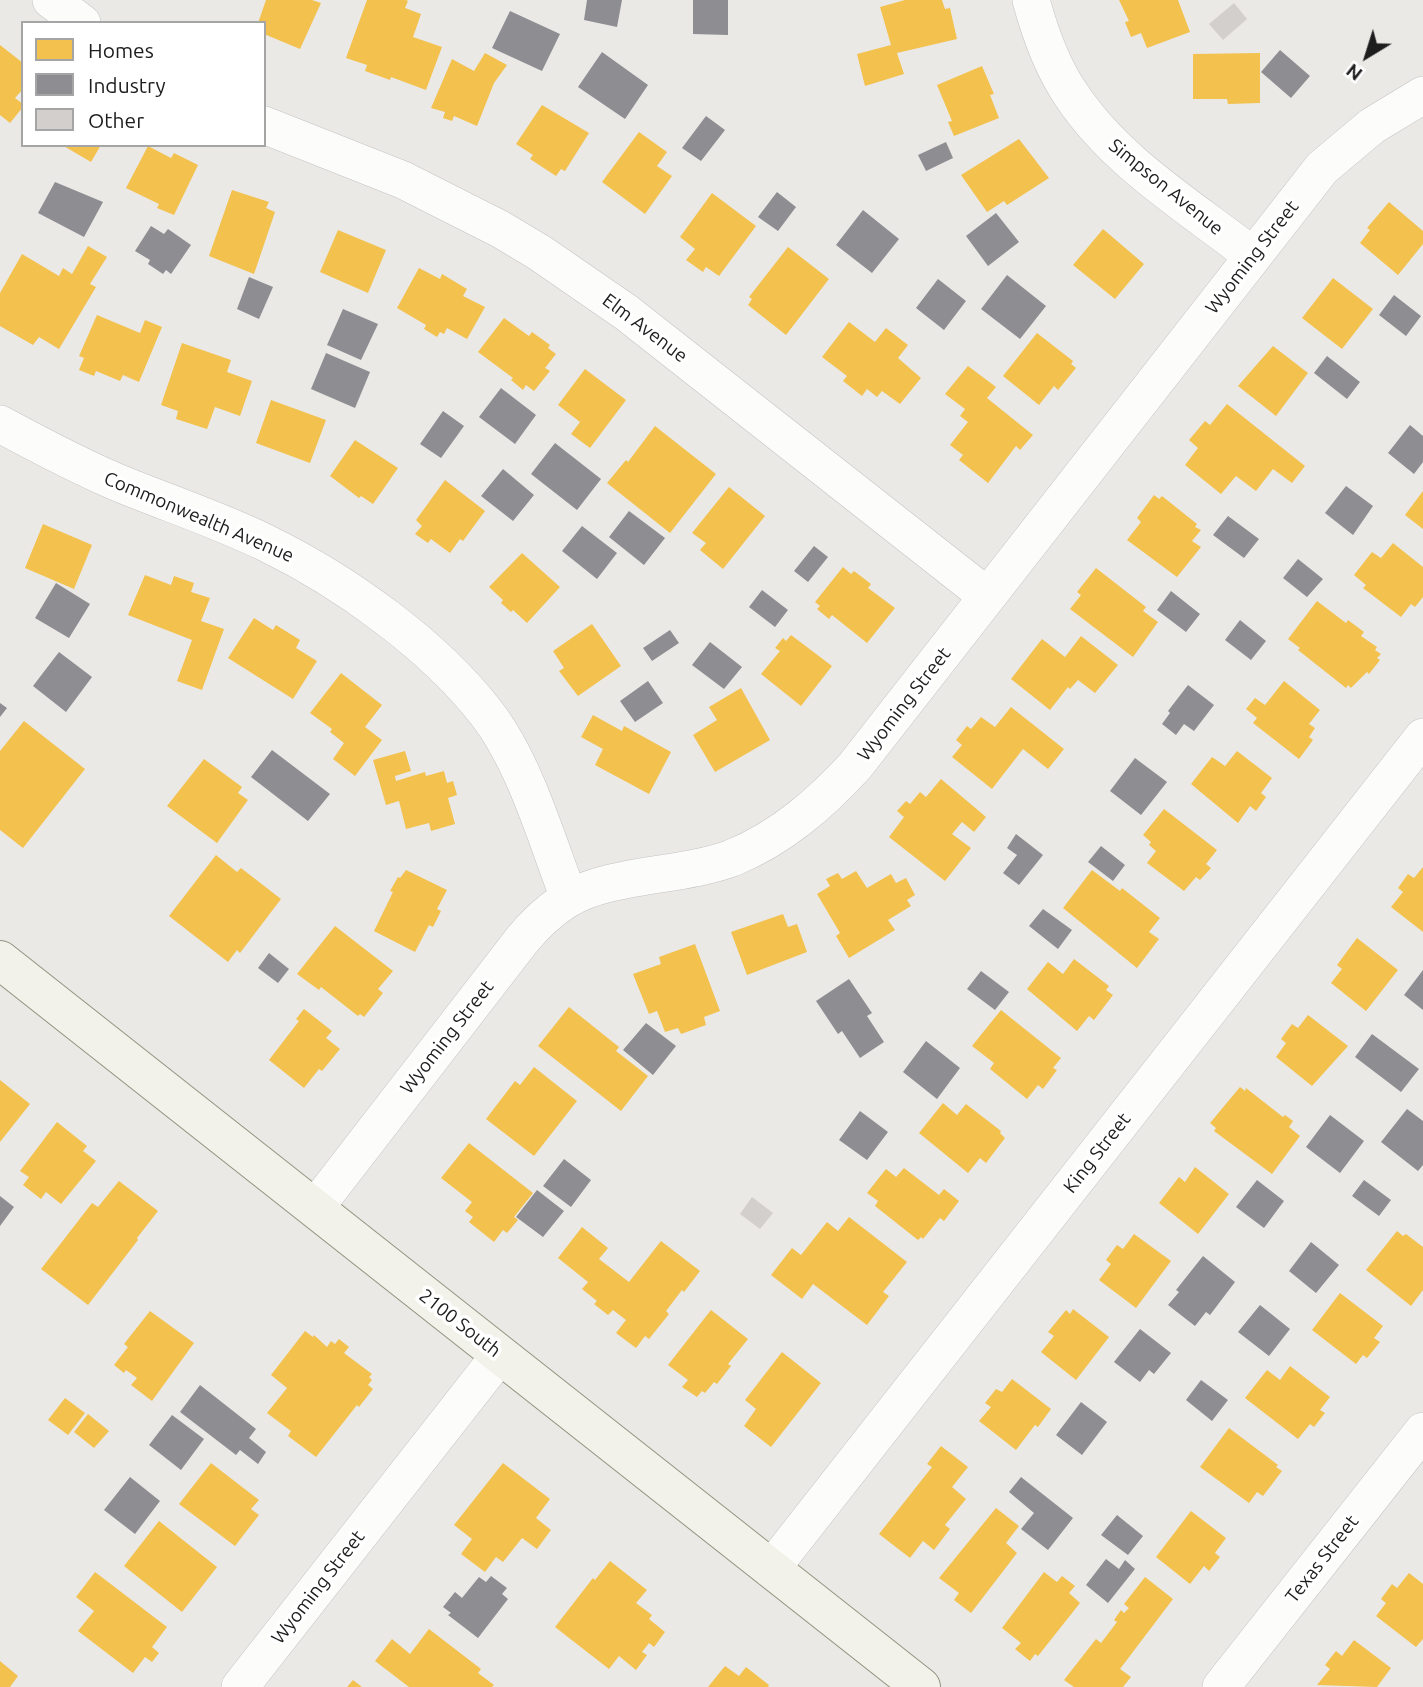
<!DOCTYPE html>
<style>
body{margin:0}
#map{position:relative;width:1423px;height:1687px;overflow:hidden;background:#ebe9e6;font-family:Ubuntu,sans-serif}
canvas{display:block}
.legend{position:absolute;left:21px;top:21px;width:245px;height:126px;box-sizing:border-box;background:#fff;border:2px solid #a5a5a5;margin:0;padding:9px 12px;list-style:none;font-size:21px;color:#1d1d1d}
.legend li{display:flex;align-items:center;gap:14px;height:35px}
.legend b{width:35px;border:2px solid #a5a5a5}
.north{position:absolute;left:1332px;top:21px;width:70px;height:70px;-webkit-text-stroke:5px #fff;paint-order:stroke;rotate:218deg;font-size:19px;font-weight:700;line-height:28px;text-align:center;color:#1d1d1d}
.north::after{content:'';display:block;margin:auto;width:24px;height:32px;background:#1d1d1d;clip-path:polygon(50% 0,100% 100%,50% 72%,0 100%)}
</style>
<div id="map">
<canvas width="1423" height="1687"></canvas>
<ul class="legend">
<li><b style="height:19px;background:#f2c14e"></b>Homes</li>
<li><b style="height:19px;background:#8d8d92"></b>Industry</li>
<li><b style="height:19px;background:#d2cfcd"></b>Other</li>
</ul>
<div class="north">N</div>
</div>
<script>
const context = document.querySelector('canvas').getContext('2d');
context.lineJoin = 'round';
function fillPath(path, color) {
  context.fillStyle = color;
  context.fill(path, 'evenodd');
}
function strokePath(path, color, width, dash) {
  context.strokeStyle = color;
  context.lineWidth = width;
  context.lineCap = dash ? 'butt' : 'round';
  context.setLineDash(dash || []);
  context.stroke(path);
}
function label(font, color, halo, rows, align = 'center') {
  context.font = font + ' Ubuntu,sans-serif';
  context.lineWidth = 7;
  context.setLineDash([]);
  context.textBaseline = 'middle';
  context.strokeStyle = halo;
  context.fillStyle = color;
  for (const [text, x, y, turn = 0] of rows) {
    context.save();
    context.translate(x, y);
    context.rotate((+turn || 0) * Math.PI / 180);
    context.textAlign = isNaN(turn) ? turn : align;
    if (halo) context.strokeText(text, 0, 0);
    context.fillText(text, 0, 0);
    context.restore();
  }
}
fillPath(new Path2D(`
 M266,0H312L321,3L300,49L264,34V23H258Z
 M367,0H406L408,1L405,8L421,14L413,37L442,47L426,90L391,77L390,80L365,71L367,65L346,58Z
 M905,0H942L945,9L950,8L957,39L897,53L904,74L865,86L857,54L891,45L880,7Z
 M1119,0H1178L1190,32L1147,48L1141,33L1131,37L1125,22L1129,21Z
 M0,45L23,63V89L15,98L23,104V107L10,123L0,115Z
 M485,53L507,65L494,83L477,126L454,116L452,121L443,118L445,112L431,108L452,59L474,71Z
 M1260,53V103L1228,104L1227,99H1193V54Z
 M982,66L994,94L990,95L999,118L954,136L948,122L952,121L937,85Z
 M542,105L589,133L565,171L561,169L556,176L530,159L533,155L516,144Z
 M639,132L667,152L657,166L672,176L645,214L602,182Z
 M1019,139L1049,178L1007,205L1004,201L987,212L961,175Z
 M62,145H101L91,162Z
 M148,146L171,158L174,153L198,165L174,215L157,208L159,204L126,188Z
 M232,190L269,202L266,208L275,212L254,274L209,256Z
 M712,193L756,226L719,276L706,267L703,272L686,260L695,249L680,237Z
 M1389,202L1423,231V244L1398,275L1360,243L1370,230L1367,228Z
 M1103,229L1144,264L1115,299L1073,265Z
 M338,230L386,250L368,293L320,272Z
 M88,246L107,257L90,284L96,287L59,349L39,337L33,345L0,326V293L22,254L59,276L63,268L72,274Z
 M788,247L829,279L786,335L748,305L752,299L749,297Z
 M419,268L440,279L442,274L467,289L463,296L485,307L467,339L447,328L444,334L440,332L437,337L424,329L426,325L397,308Z
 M1333,278L1373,309L1342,349L1302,318Z
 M97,315L140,333L145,320L162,327L139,382L123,375L120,381L96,371L94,376L79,370L84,358L79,356Z
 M504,318L529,336L532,332L550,345L548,348L556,354L545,368L550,371L534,391L526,385L523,390L511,380L513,378L478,352Z
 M849,322L875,342L886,328L908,345L898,358L921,378L900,404L882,391L877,397L867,389L862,396L843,381L847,376L822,357Z
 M1037,333L1073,361L1071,364L1076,368L1058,390L1054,386L1039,405L1003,376Z
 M182,343L231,360L227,372L252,381L240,416L215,407L207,429L176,419L178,411L161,405Z
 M1273,346L1308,373L1276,416L1238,386Z
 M968,366L996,387L987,398L1033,435L1020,450L1016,446L988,483L959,460L963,455L950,445L968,422L960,416L965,409L945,394Z
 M585,369L626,400L590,448L571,434L580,422L558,405Z
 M271,400L326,420L310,463L256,443Z
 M1227,404L1305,466L1292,483L1273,469L1256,491L1236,476L1221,494L1185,465L1198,448L1189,440L1205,421L1210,425Z
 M655,426L716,474L670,533L607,483L626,460L628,462Z
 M355,440L398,468L373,504L361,496L359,498L330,476Z
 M445,480L485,511L463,541L460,539L450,553L431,539L428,543L415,534L422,526L416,520Z
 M729,487L765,516L723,569L700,550L706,543L692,533Z
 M1423,491V529L1405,515Z
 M1154,495L1159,499L1162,496L1197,524L1195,527L1201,530L1192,541L1201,547L1177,577L1127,540L1141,522L1137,518Z
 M43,524L92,545L74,589L25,568Z
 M1393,543L1423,567V597L1415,607L1411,604L1401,617L1363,588L1366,585L1354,575L1372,552L1381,558Z
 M522,553L560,587L527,623L513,610L511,612L501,603L503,600L489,587Z
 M843,567L851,574L854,571L871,584L868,588L895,608L867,643L832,615L829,619L817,609L820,606L815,602Z
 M1096,568L1146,607L1143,611L1158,622L1133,657L1070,609L1081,595L1077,592Z
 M145,575L171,585L174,576L194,583L191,592L210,598L201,621L224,629L202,690L177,681L192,640L128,615Z
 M1317,601L1346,623L1348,620L1364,632L1361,636L1377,647L1375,650L1381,654L1377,658L1380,660L1369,674L1367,672L1351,688L1348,685L1346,688L1298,650L1300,648L1288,639Z
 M254,618L273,630L276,625L300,640L296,648L317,661L293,699L228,658Z
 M592,624L621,666L578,696L559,671L564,668L553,651Z
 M791,635L832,666L801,706L761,674L780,651L775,648L783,638L786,641Z
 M1081,636L1118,665L1095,693L1078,680L1070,689L1068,687L1050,710L1011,679L1042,639L1065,657Z
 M341,673L382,705L365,727L382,740L355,776L333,759L344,743L330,732L332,729L310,713Z
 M1284,681L1320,710L1309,724L1315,728L1309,737L1313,740L1299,759L1253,723L1257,718L1246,709L1255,698L1265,705Z
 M741,688L770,740L715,772L693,735L717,720L709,707Z
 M1011,707L1064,749L1048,769L1023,749L992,789L952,757L962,745L956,740L967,726L971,729L981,717L995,727Z
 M593,715L622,731L624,726L671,752L649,794L595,765L603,749L581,737Z
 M24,721L85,769L23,848L0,830V751Z
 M405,751L411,771L395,776L396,781L425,772L426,776L444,771L447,783L453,781L457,795L448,798L455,824L431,831L429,823L406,829L399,801L386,805L373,760Z
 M1237,751L1272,778L1261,793L1266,797L1256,811L1250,806L1238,823L1191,784L1212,757L1225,766Z
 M204,759L242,787L238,793L248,800L217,843L167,806Z
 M941,779L986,817L974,832L962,822L952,834L971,848L945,881L889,837L904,817L897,811L906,801L910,804L920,792L926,797Z
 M1164,809L1217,850L1206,864L1211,868L1200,880L1196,877L1184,891L1147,863L1156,851L1149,845L1151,842L1143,835Z
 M216,855L237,872L241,868L281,899L240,953L237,950L228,962L169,916Z
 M1423,867V932L1391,907L1403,892L1398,888L1408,874L1414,878Z
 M406,870L447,890L437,909L441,911L433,927L429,925L415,952L374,931L393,892L390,891L398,877L400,878Z
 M1092,870L1120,891L1122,888L1160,918L1149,932L1159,939L1137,968L1063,908Z
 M856,871L867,888L891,874L896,883L906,878L915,895L907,900L911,906L888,920L895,930L849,958L836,936L840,933L817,894L830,886L826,879L838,873L842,879Z
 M783,914L788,927L797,924L807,952L747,975L731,932Z
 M335,926L393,971L378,989L383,993L364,1017L360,1014L358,1016L321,987L319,990L297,974Z
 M1357,938L1398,970L1366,1011L1331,983L1342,969L1337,965Z
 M695,944L720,1011L704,1017L706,1025L681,1034L678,1028L665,1032L657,1011L649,1014L633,974L661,964L659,957Z
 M1074,959L1109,986L1106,990L1113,995L1094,1020L1089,1016L1077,1031L1027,989L1048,962L1063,974Z
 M569,1007L619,1047L616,1051L648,1076L621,1111L538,1046Z
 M304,1009L332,1031L326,1038L340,1049L322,1071L319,1069L304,1088L269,1060L299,1021L296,1019Z
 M1001,1010L1061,1058L1053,1068L1057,1070L1043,1089L1038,1085L1027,1099L990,1069L994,1063L972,1046Z
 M1308,1015L1348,1046L1312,1086L1276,1057L1286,1043L1281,1039L1292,1024L1298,1028Z
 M534,1067L577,1101L534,1156L486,1119L515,1081L520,1085Z
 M0,1080L30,1104L0,1142Z
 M1240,1087L1245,1091L1246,1088L1283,1117L1285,1115L1293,1121L1289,1127L1300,1136L1272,1174L1214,1131L1216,1128L1210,1123Z
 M943,1103L957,1115L966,1104L1001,1131L1000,1133L1005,1138L986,1163L980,1158L968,1173L919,1133Z
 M57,1122L87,1146L83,1151L96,1161L61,1204L46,1192L41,1199L23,1185L29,1177L20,1171Z
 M469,1143L533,1193L514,1217L518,1220L507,1233L503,1230L494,1242L469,1222L473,1217L465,1211L472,1202L441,1178Z
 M1195,1167L1229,1194L1198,1234L1159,1203L1179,1177L1185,1182Z
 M904,1168L939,1195L944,1189L959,1201L944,1221L940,1218L923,1239L921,1237L918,1240L875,1206L878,1201L867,1193L886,1169L896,1177Z
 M119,1181L158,1211L137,1238L138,1240L88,1305L41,1269L92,1203L98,1207Z
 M849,1217L907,1262L883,1292L889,1296L867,1325L813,1284L802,1299L771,1275L792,1248L801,1255L827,1222L838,1231Z
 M582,1227L608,1248L599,1259L629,1282L661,1241L700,1271L684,1292L682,1290L666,1311L669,1314L649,1339L645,1336L636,1348L616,1333L626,1320L613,1310L608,1315L594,1304L597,1301L582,1289L588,1282L558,1258Z
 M1397,1231L1403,1236L1406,1234L1423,1247V1290L1411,1306L1366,1270Z
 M1134,1234L1171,1261L1136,1308L1099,1280L1111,1264L1106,1260L1117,1245L1123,1249Z
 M1340,1293L1383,1326L1374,1338L1380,1342L1367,1358L1363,1355L1356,1364L1312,1330Z
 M1073,1309L1109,1337L1076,1380L1041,1352L1054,1336L1048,1332L1066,1310L1070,1314Z
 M711,1310L748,1339L728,1364L731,1366L717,1384L714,1382L705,1393L702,1391L697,1397L682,1387L688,1380L668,1365Z
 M150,1311L194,1343L152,1401L131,1385L137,1378L126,1370L124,1373L114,1365L128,1347L124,1344Z
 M305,1331L313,1337L314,1335L327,1347L331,1341L335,1344L339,1339L349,1347L344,1353L372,1374L369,1377L372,1380L368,1385L373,1389L359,1407L357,1405L316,1457L288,1436L291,1431L267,1413L287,1388L271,1375Z
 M782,1352L821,1383L771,1447L744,1426L756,1409L745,1400Z
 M1290,1366L1330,1397L1320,1410L1325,1413L1314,1427L1310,1424L1298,1439L1245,1398L1267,1370L1280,1380Z
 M1012,1379L1051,1409L1038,1427L1035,1425L1016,1450L979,1421L991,1407L985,1403L996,1389L1002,1392Z
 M65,1398L85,1413L68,1435L48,1420Z
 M88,1414L109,1431L94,1448L74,1432Z
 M1229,1428L1278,1465L1276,1467L1282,1471L1263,1496L1257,1492L1249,1503L1200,1467Z
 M941,1446L968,1467L952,1487L966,1499L945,1525L950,1529L934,1550L923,1541L910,1558L879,1534L932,1467L927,1464Z
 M211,1463L259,1500L251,1509L259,1515L235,1546L179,1504Z
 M503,1463L550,1499L536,1518L551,1530L537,1549L522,1538L503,1562L496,1557L485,1572L461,1554L472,1539L454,1525Z
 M996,1508L1019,1526L1006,1543L1017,1553L971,1613L954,1600L959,1593L939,1578Z
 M1191,1511L1226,1538L1215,1553L1220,1557L1209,1571L1204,1566L1190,1584L1156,1557Z
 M159,1521L217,1567L182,1612L124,1566Z
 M610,1561L647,1590L636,1603L652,1615L649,1619L665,1632L654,1647L649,1643L642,1652L647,1655L636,1670L619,1656L609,1669L555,1627L593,1578L595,1580Z
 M95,1572L167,1627L152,1647L159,1653L152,1662L145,1657L133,1673L78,1631L94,1611L76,1597Z
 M1044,1572L1057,1582L1062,1576L1075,1586L1069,1593L1080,1603L1038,1656L1035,1654L1030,1661L1015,1649L1021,1643L1002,1628Z
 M1409,1573L1423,1584V1639L1416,1647L1376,1616L1386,1603L1381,1599L1392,1584L1397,1588Z
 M1145,1577L1173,1599L1120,1669L1131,1677L1123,1687H1074L1064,1680L1096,1639L1101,1643L1117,1622L1114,1620L1121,1610L1124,1613L1129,1608L1124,1604Z
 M429,1629L481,1669L478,1673L494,1685L492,1687H409L375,1661L392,1639L410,1654Z
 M1354,1640L1391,1668L1377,1687L1317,1685L1330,1669L1325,1665L1336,1651L1342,1656Z
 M0,1661L18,1676L10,1687H0Z
 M725,1666L739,1676L746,1667L769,1685L768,1687H708Z
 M353,1680L362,1687H347Z`), '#f2c14e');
fillPath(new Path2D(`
 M587,0H622L617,27L584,20Z
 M693,0H728V35L693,34Z
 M510,11L560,34L542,71L492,48Z
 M1280,50L1310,76L1291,98L1261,72Z
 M602,52L648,85L625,119L578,87Z
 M706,116L725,130L701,161L682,148Z
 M946,142L953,158L926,171L918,155Z
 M55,182L103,202L84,237L38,213Z
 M777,192L796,207L778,231L758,217Z
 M863,210L899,239L872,273L836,245Z
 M996,213L1019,242L988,266L966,236Z
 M151,226L164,234L168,229L191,245L171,274L166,270L163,274L148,264L150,260L135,251Z
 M1007,275L1046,306L1020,339L981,309Z
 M249,277L273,287L259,319L237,309Z
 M938,279L966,301L944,330L916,308Z
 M1394,295L1421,316L1406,336L1379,315Z
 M343,309L378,324L361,360L327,345Z
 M326,353L370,372L355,408L311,389Z
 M1327,356L1360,382L1347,399L1314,373Z
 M501,388L536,415L515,444L479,417Z
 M443,411L464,426L441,458L420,444Z
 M1410,425L1423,436V462L1414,474L1388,453Z
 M555,443L601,479L577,510L531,474Z
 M503,469L534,495L513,521L481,496Z
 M1346,486L1373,506L1353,535L1325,513Z
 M629,511L665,538L644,565L609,537Z
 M1228,516L1259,539L1244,558L1213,535Z
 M582,526L617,553L597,579L562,551Z
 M814,546L828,557L808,582L794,571Z
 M1298,559L1323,579L1307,597L1283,578Z
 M56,583L90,604L69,638L35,618Z
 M762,590L788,610L775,627L749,607Z
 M1171,591L1200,614L1186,632L1157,610Z
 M1240,620L1266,641L1251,660L1225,640Z
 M670,630L679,643L652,661L643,648Z
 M710,642L742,667L724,689L692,665Z
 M59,652L92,677L66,712L33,686Z
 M648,681L663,703L635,722L620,701Z
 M1188,685L1214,705L1194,731L1184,724L1176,735L1162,724L1170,713L1168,711Z
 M0,703L7,708L0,717Z
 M272,750L330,794L308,821L251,777Z
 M1135,758L1167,782L1141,815L1110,791Z
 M1016,834L1043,855L1019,885L1003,873L1017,855L1007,848Z
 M1101,846L1125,865L1113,881L1088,862Z
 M1043,909L1072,930L1058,949L1029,926Z
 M269,953L289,969L278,983L258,968Z
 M1423,970V1010L1404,995Z
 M981,971L1009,992L995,1010L967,989Z
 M849,979L872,1013L867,1016L884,1042L860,1058L842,1031L838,1034L816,1001Z
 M646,1023L676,1046L653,1075L623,1050Z
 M1372,1034L1419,1069L1401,1092L1355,1057Z
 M926,1041L960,1068L937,1099L903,1072Z
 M1407,1109L1423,1121V1165L1418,1171L1381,1142Z
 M860,1111L888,1132L867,1160L839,1140Z
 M1330,1115L1364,1141L1340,1173L1306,1147Z
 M564,1159L591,1180L571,1207L543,1186Z
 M1257,1180L1284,1201L1264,1228L1236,1207Z
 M1364,1180L1391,1200L1379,1216L1352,1196Z
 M537,1190L564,1211L543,1237L516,1217Z
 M0,1196L14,1207L0,1226Z
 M1311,1242L1339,1265L1316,1293L1289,1271Z
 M1203,1256L1235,1282L1210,1315L1206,1312L1195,1326L1168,1305L1179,1292L1176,1290Z
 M1260,1305L1290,1329L1269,1356L1238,1332Z
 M1140,1329L1171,1353L1154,1374L1149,1370L1140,1382L1114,1362Z
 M1201,1380L1228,1400L1212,1421L1186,1400Z
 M200,1385L256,1429L249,1438L266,1452L258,1464L240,1450L236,1455L180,1412Z
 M1081,1402L1107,1422L1082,1455L1056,1435Z
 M172,1415L204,1439L181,1470L149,1445Z
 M130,1477L160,1501L135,1534L104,1510Z
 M1021,1477L1073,1518L1048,1550L1021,1529L1034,1513L1009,1492Z
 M1117,1515L1143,1536L1128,1555L1101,1535Z
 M1106,1559L1119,1569L1125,1560L1135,1569L1108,1603L1086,1585Z
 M491,1576L507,1588L502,1594L508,1599L478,1638L448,1615L451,1613L443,1607L455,1592L462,1598L479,1577L486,1582Z`), '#8d8d92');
fillPath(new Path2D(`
 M1234,3L1247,19L1223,40L1209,24Z
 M752,1197L773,1213L760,1229L740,1214Z`), '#d2cfcd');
const street = new Path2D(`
 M51,0L82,23
 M1031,0C1040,33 1051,65 1070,93C1115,162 1189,206 1253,256
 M264,125L403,180L500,229L540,253L627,313L987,596
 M0,424C37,444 75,464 114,481C164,502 217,519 266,543C344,581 434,645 487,714C525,763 547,841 569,898
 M315,1208L522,940C535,924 549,911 566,900C611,873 681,877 732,858C781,838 820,804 855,766L1322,168L1372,126L1423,95
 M771,1569L1423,737
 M240,1687L500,1355
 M1221,1687L1423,1431`);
const secondary = new Path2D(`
 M0,960L921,1687`);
strokePath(street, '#c4c3c2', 38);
strokePath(secondary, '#92947f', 40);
strokePath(street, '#fcfcfb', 37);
strokePath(secondary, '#f3f2ea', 38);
label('19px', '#1d1d1d', '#fff', [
 ["Simpson Avenue",1166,187,39],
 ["Wyoming Street",1252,257,-52],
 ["Elm Avenue",645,328,37],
 ["Commonwealth Avenue",199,517,23],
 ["Wyoming Street",904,704,-52],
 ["Wyoming Street",447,1037,-52],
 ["King Street",1097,1153,-52],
 ["2100 South",460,1323,38],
 ["Texas Street",1322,1559,-52],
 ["Wyoming Street",318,1587,-52]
]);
</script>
